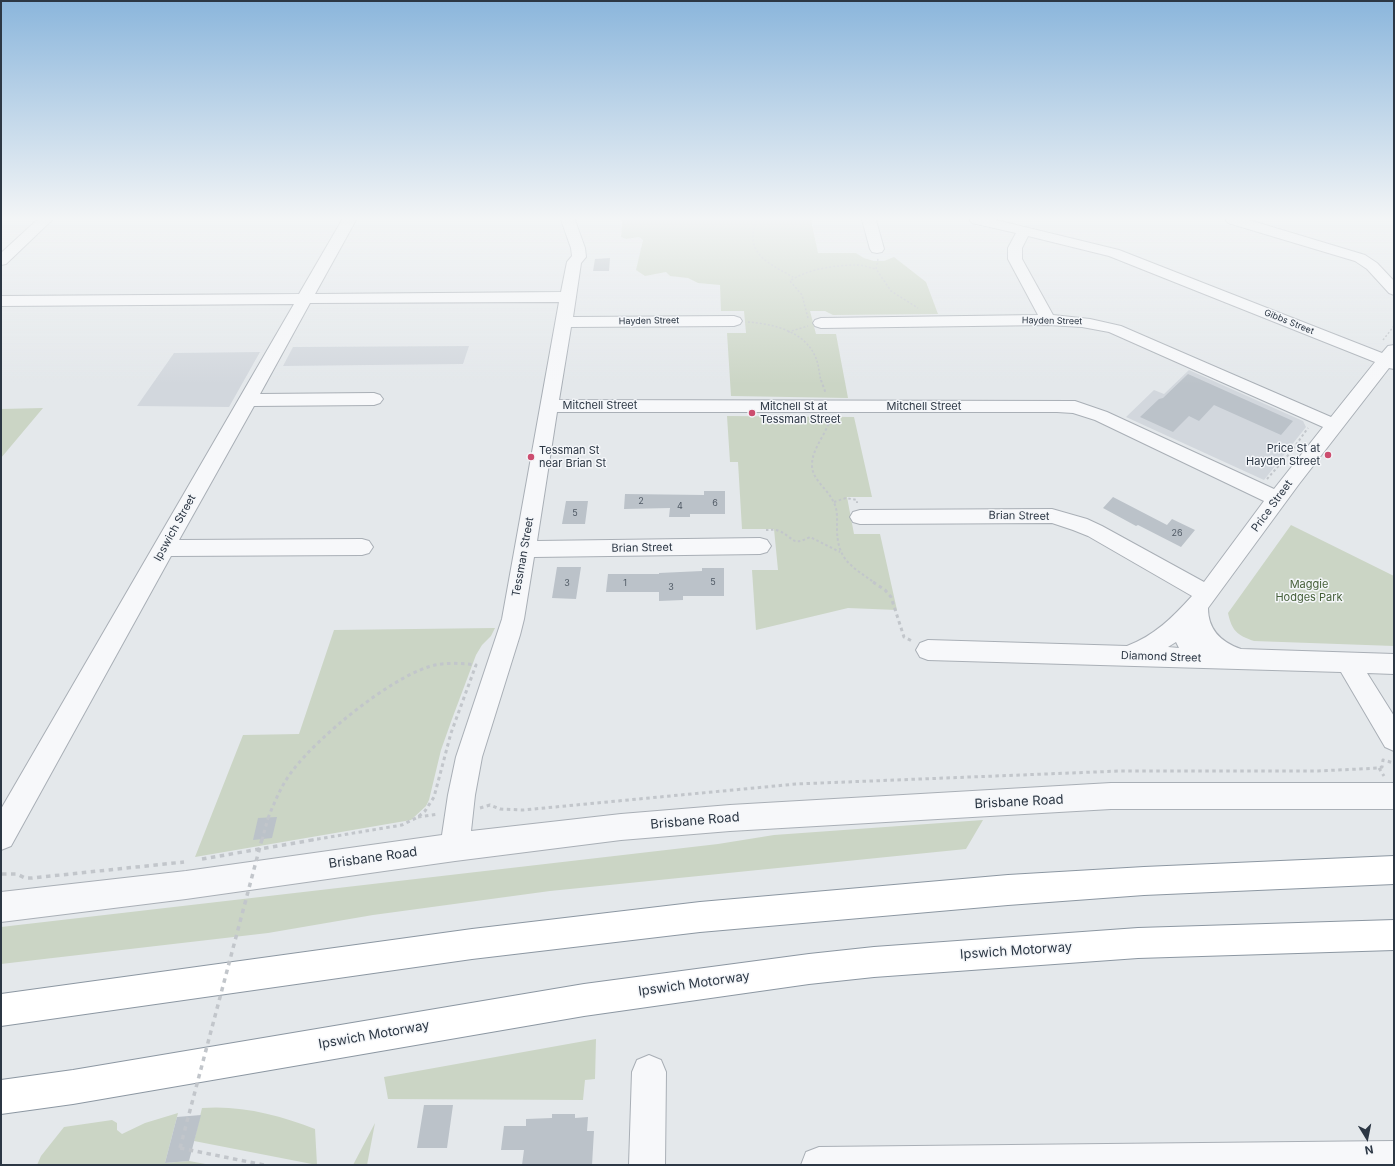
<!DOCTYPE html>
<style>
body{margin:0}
#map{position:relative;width:1395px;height:1166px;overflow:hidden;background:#e4e8eb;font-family:Inter,sans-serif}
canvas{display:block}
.frame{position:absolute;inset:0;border:2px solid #2c3744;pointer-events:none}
.north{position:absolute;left:1347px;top:1118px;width:40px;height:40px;-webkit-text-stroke:3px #f4f6f9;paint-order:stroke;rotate:170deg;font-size:11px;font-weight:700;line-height:16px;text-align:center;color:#2c3744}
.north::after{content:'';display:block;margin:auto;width:14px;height:18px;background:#2c3744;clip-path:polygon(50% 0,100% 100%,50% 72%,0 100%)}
</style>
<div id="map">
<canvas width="1395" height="1166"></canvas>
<div class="frame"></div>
<div class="north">N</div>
</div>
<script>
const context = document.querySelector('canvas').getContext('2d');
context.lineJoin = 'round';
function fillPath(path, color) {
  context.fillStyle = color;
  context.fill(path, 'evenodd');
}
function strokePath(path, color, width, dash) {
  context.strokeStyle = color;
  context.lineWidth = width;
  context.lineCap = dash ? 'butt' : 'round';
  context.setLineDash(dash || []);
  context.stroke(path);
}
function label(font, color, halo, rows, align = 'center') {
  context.font = font + ' Inter,sans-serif';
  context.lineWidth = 3;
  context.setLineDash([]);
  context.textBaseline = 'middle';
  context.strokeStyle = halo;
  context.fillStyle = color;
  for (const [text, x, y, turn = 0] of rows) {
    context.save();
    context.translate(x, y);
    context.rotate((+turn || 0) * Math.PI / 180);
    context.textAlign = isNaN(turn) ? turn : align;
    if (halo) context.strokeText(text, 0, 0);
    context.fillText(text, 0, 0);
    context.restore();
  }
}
fillPath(new Path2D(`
 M469,346L463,364L283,366L293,347Z
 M260,352L229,407L137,406L174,353Z
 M1189,370L1303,421L1306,427L1264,480L1126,417L1154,390L1164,394Z`), '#d2d7dd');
fillPath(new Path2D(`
 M622,220H811L818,253H856L864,258L874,261H884L894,257L926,282L938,314L833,315L825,311H810L816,334H836L848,398L731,396L727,333H746L744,311H721L720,285L698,283L688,278L670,276L666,272L645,276L636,270L643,240L639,237L626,239L621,237Z
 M43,408L1,458V409Z
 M727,416L854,417L872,497H847L854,534H880L897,610L848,608L756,630L752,570H778L774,529H742L738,462H730Z
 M1291,525L1394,576V646L1254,641C1237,635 1232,631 1228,613Z
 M495,628L491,636L482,645L476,655L452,719L441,750L429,800L426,806L411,820L195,857L243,735L299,734L334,630Z
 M983,820L966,849L550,891L373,915L268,933L1,964V927L718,844L774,835Z
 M596,1039L595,1079L585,1080L583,1100L388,1099L384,1077Z
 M202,1108C241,1105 279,1115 315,1129L317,1165L194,1141Z
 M178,1113L165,1163L189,1161L211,1165H37L41,1156L64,1127L112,1120L117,1123V1130L122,1134L145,1123Z
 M375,1123L367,1165H353Z`), '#cbd5c5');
fillPath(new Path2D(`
 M610,258L609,271H593L595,259Z
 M1188,374L1293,421L1281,435L1214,405L1199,421L1189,416L1173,432L1140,417L1159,399L1163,398Z
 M704,491H725V514H690V517H669L670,508L624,509L625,494L704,495Z
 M1113,497L1167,525L1172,519L1195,530L1181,547L1138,525L1136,526L1103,508Z
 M566,501H588L585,524H562Z
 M557,567H581L576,599L552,598Z
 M702,568H724V596H683V600L659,601V592H606L608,574H659V573L702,571Z
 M277,817L272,838L253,840L258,818Z
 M424,1105H453L447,1148H417Z
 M552,1114H575V1118L588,1117L587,1131H594L592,1165H522L524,1150H501L504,1126H526V1119L552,1118Z
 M201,1115L189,1161L165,1163L177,1117Z`), '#bbc2c9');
const minor = new Path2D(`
 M37,220H52L6,264L1,265V253Z
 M342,220H356L315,294L561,292L567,262L572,256L571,248L561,220H575L585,248L586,257L581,263L573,317L734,316L740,318L742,321L740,324L734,326L571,327L559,400L1075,401L1107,412L1274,489L1323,427L1109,332L1082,327L1048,325L821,328L815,326L813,323L815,320L821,318L1038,315L1008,259V248L1016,233L972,223L970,220H996L1119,250L1382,353L1388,346L1394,345V369L1389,368L1299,484L1208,608C1208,630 1221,642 1241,649L1394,654V674L1367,673L1394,716V751L1385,747L1341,672L928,660L920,657L916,650L920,643L928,640L1127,646C1154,636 1173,617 1192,596L1088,536L1073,530L1052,523L860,524L853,522L850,517L853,512L860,510L1052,509L1087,519L1102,526L1204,582L1264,501L1095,420L1073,413L1057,412H557L537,541L760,538L767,540L771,546L767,552L760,554L534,557L524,619L520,635L482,757L475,795L471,831L621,814L730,805L1111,783H1394V809H1111L730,831L621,840L455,861L186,899L1,922V892L186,871L442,835L448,795L456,757L502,619L559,302L310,303L260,394L374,393L380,395L383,399L380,403L374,405L254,406L179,540L362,539L369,541L373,547L369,553L362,555L171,556L11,846L1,850V809L294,304L1,306V296L299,294ZM1028,236L1109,256L1375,362L1331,417L1121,326L1090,319L1053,315L1022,259V248ZM1176,642L1179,648L1168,647Z
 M862,220H876L884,249L882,252L877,253L872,252L870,249Z
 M1226,220H1249L1365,255L1377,263L1394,281V295L1389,293L1367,269L1355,261L1228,223Z
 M649,1055L661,1060L666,1072L665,1165H629L632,1072L637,1060Z
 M1394,1141V1165H801L806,1152L819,1147Z`);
const highway = new Path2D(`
 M1394,856V884L1144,895L1008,905L700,932L472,959L1,1026V994L472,929L700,902L1008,875L1144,867Z
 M1394,920V950L1138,958L874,977L809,984L584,1016L73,1104L1,1114V1080L73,1070L584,984L809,954L874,947L1138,928Z`);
strokePath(minor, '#a9afb6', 2);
strokePath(highway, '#8c97a2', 2);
strokePath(new Path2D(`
 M757,220C743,253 768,263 793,277
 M878,259L876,269L891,291L918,308
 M808,318L802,295L790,281C807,269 836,265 857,265C864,265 870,268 876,269
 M748,322C773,324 804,331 815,356C819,364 819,373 821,381
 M788,332L808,326
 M1383,340L1394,326`), '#c2c6cb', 1.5, [2, 2]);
strokePath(new Path2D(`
 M821,380L826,394
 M830,419C826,435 812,448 812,465C812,480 827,488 833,501C838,509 837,519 837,528C837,560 851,566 875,583
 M1267,479L1290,453L1308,428
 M834,502L846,498L857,500V503
 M766,530C770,530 775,529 779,531C794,537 791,547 810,537L840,552`), '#c2c6cb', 2, [2.5, 2.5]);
strokePath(new Path2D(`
 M873,582L885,590L891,597L904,637L912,641
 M1379,768L1384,776
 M480,808L490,805L500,809L523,810L796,784L1120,771H1318L1379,768L1382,767L1383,760L1394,763
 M418,817L438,814
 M268,818C275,801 282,784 293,770C319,736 388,680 428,667C443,662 460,663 476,665L451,733L434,797L425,811L418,817L402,825L312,840`), '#c2c6cb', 3, [3.5, 3.5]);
strokePath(new Path2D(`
 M202,859L318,839
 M2,874H17L25,878H32L184,862
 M180,1148L264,1165`), '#c2c6cb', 3.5, [4.5, 4.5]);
fillPath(minor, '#f7f8fa');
fillPath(highway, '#fff');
strokePath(new Path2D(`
 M262,840L268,818`), '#c2c6cb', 3, [3.5, 3.5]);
strokePath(new Path2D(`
 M180,1148L262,839`), '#c2c6cb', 3.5, [4.5, 4.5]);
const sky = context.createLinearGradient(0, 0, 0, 384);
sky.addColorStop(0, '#8bb6dc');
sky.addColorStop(0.57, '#f3f5f6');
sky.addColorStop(1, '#f3f5f600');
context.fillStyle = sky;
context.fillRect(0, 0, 1395, 384);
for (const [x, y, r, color] of [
 [752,413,4,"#cc4d6f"],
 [1328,455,4,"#cc4d6f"],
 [531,457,4,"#cc4d6f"]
]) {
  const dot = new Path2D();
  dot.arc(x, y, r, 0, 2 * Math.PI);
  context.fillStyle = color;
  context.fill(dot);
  strokePath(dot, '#f4f6f9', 1.5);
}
label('9px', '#2c3744', '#f4f6f9', [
 ["Hayden Street",649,321,-1],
 ["Hayden Street",1052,321,1],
 ["Gibbs Street",1289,322,22]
]);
label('9px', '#505a65', null, [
 ["2",641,501],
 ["6",715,503],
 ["4",680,506],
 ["5",575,513],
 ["26",1177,533],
 ["5",713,582],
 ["3",567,583],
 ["1",625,583],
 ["3",671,587]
]);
label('11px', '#2c3744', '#f4f6f9', [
 ["Mitchell Street",600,406],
 ["Mitchell Street",924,407],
 ["Price Street",1272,506,-54],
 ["Brian Street",1019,516,1],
 ["Ipswich Street",175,528,-61],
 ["Brian Street",642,548,-1],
 ["Tessman Street",523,557,-80],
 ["Diamond Street",1161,657,2]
]);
label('11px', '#2c3744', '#f4f6f9', [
 ["Mitchell St at",760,407],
 ["Tessman Street",760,420],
 ["Price St at",1320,449,"right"],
 ["Hayden Street",1320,462,"right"],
 ["Tessman St",539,451],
 ["near Brian St",539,464]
], 'left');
label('11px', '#455f39', '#f4f6f9', [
 ["Maggie",1309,585],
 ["Hodges Park",1309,598]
]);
label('13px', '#2c3744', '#f4f6f9', [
 ["Brisbane Road",1019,802,-3],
 ["Brisbane Road",695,821,-5],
 ["Brisbane Road",373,858,-8],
 ["Ipswich Motorway",1016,951,-4],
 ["Ipswich Motorway",694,984,-8],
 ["Ipswich Motorway",374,1035,-10]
]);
</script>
